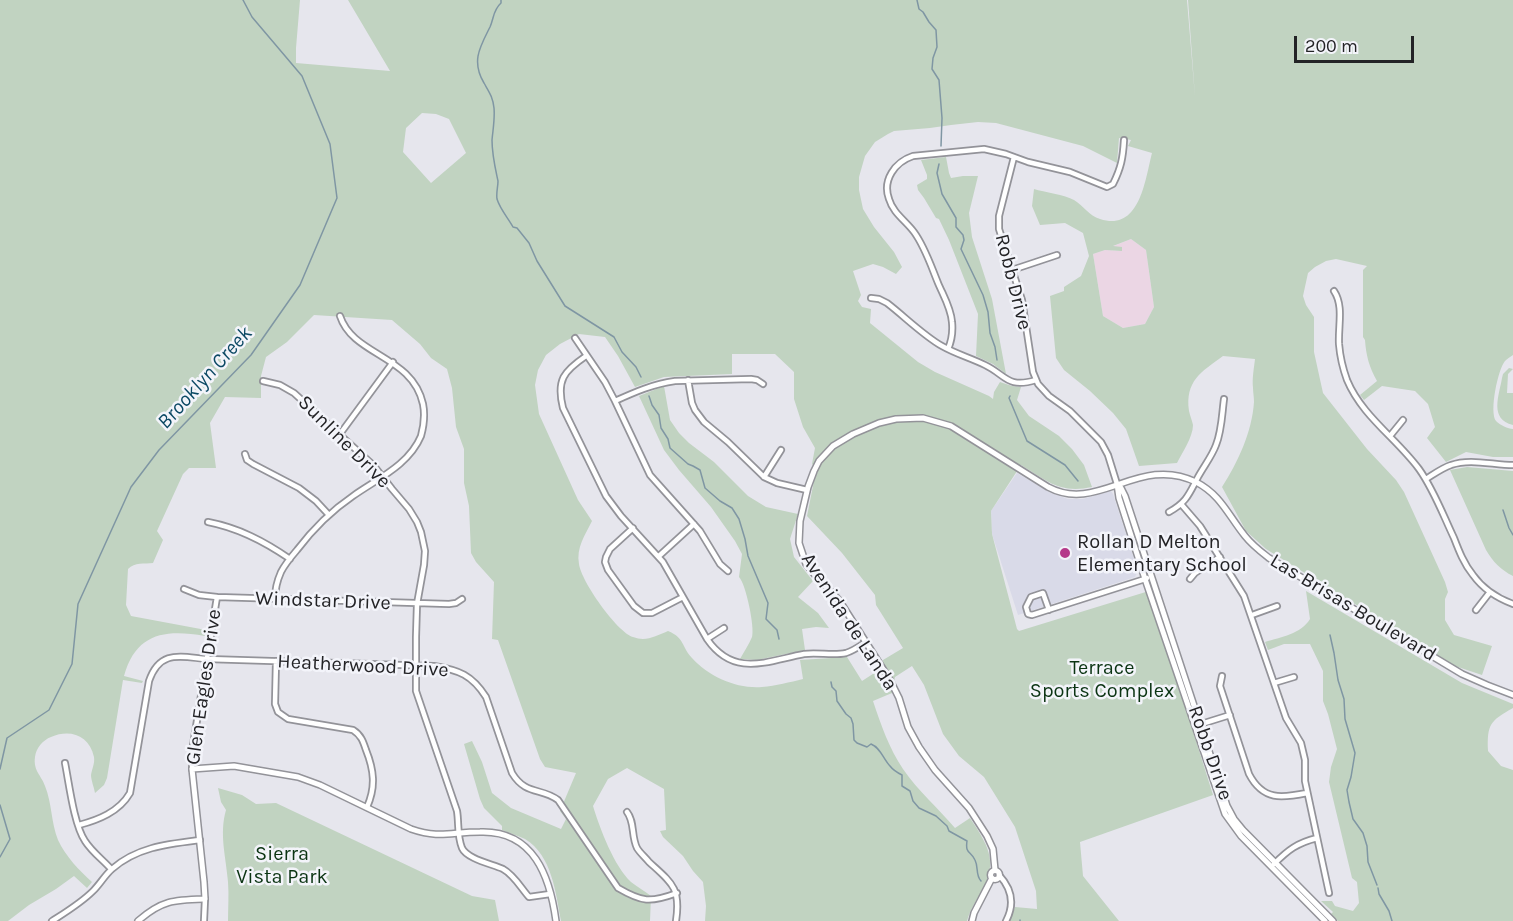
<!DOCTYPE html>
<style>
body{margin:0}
#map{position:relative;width:1513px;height:921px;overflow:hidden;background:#e6e6ed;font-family:Karla,sans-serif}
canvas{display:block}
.scale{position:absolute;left:1294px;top:36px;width:120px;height:27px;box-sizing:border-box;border:3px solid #232326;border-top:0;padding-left:8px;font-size:18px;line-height:21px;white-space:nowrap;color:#232326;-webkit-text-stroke:4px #f3f4fa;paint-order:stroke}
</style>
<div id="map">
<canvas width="1513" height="921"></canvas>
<div class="scale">200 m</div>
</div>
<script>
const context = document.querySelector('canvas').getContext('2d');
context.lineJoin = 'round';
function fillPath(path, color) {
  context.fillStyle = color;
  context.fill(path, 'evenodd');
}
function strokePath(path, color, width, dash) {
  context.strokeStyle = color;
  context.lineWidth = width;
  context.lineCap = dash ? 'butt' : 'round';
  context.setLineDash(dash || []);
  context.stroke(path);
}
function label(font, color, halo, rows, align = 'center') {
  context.font = font + ' Karla,sans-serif';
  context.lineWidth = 5;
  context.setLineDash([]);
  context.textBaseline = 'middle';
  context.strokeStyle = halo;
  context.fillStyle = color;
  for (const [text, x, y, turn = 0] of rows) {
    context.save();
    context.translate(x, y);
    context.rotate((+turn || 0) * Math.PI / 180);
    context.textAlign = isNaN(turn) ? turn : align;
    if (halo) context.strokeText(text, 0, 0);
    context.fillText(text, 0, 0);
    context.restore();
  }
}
fillPath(new Path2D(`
 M1131,239L1146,250L1154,307L1145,324L1123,328L1103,316L1093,254L1105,250L1121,251L1111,247Z`), '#ebd6e4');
fillPath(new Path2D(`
 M1017,473L1051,493L1068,499H1083L1111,491L1113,494L1138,571L1135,577L1018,615L992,534L991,511Z`), '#d9dae8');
fillPath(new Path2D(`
 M0,0H300L296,48V63L390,71L348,0H1187L1195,97L1188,0H1513V355C1510,357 1507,359 1505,361C1498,369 1489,412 1496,421C1500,425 1508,429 1513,429V457H1493L1466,452L1446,462L1427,438L1435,427L1428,404L1415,391L1382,386L1364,400L1360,395L1377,381C1369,367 1366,355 1365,340L1363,337V270L1367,266L1336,259L1326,261L1315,267L1308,273L1303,296L1306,305L1314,317V352L1323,393L1367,449L1396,480L1404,492L1445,582L1448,592L1445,599V620L1454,635L1492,646L1482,675L1455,666L1266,549L1246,531L1222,487C1238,462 1252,432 1254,402C1254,397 1253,392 1253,388C1252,378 1254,368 1255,359L1223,356C1201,372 1185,381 1189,411C1190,416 1192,420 1193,425C1193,437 1182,453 1177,463L1139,466L1126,429L1113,413L1090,391L1064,370L1056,358L1050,296L1064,291V287L1081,276L1089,256L1083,233L1065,223L1040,225L1032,206L1034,189C1044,192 1065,195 1074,200C1083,205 1089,216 1100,219C1140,232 1145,180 1152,153L1128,146L1131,140L1119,138L1117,163L1083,146L996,123L978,122L951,125L930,128L894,131L888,134L875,142L865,156L859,177V190L863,209L874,227L894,252L902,267L896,274L883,267L873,264L853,271L861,295L858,301L862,307L871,309L870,323L918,362L935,372L989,396L993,399L994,392L1000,382L1012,386L1021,387L1017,400L1029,416L1059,436L1072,449L1084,465L1092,487C1060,494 1047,481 1021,465L991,511L992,534L1017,629L1019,631L1149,591L1213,795L1080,842L1083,876L1119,921H1010L1015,907L1037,909L1036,891L1015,827L984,777L959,756L943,734L924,685L912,666L895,677L892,693L873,701C881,725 889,748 903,769C918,791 938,808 955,828L970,818C987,844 999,861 982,891C976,901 970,910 967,921H705L706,906L703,882L693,871L683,856L663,837L660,831L666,830L664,789L627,768L608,779L593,806C600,829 614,866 631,882C637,887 645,891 651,896L650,921H561C556,894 552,855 525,839C518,836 510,833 502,830V826L484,808L480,799L464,744L472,741L482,762L492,793L511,808L561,829L566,819L560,811L576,773L545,767L540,759L498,640L492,639L494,582L476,562L471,553L469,506L464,483V449L456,427L452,388L447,369L431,358L420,344L392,320L314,315L287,342L266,357L261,376V398L225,397L210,423L216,468H189L183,474L157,531L163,540L153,563C144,564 135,562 128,569L126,605L131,616L206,630L205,636C165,629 136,633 124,676L143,681L142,683L123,680L107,778L104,785L95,793C94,787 91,780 91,775C92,769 95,763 94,757C89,735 70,729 51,737C43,740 36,748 35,757C33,771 42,776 45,786C52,803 51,823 58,840C66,857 79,870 92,882L87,888L74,876L56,889L29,905L8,921H0ZM422,113L436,114L449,119L466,153L431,183L403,152L406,128ZM1131,239L1146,250L1154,307L1145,324L1123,328L1103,316L1093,254L1105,250L1122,251V247L1113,246ZM579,334L605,337L618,356L635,387L664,377L732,374V354H775L794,372V399L803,427L815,448L812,464L818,471L814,481L807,516L842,553L875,595L876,605L903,648L883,660L879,670L862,681L847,657L800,660L803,679C790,682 776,686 762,687C737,689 709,677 692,658C681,646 685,638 668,631C656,636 646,642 633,637C617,632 581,581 579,564C576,548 585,535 592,521L578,500L539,414L535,385L538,370L546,355L560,344Z
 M946,157L949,173L951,178L963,176H978L969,213L972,237L992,299L1006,374L993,364L976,356L978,314L949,240L939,219L936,218L924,198L918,190L917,185L927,179V175L921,160Z
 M1509,368L1513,369L1508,374L1507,393H1513V425C1489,419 1499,396 1502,378L1503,374Z
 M664,386L670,420L679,433L689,443L714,462L748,496L766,507L798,514L790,539L794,557L813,581L798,597L818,613L829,628L816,627L802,629L805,650L757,660L740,659C744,652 749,644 752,637C755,628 746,584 739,577L742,554L735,541L711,507L679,470L664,450L639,396Z
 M1467,467L1513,471V576C1501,570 1493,562 1486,550L1450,470Z
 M1306,591L1462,683L1513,704V708C1490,721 1487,724 1488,751L1501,766L1513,770V921H1338L1331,914L1333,912L1321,901H1332L1335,906L1353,911L1359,903L1357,882L1352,878L1329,782L1331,767L1337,749L1328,714L1323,701V671L1310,644H1284L1268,650L1265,642C1281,637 1301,634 1310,619Z
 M218,788L242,795L256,804L276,803L472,896L495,900L499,921H228C228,908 229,895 228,882C226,857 219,834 226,810L221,802Z`), '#c1d3c1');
strokePath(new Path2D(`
 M501,0V3C493,10 494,18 490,27C480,47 471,61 484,83C489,92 493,97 494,108C495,119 493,129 492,140C492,155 495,167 498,181C498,187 496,193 497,199C500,209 508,218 513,227L517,228L529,243L537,261L565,306L614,337L622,352L636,367L641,377
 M917,0L919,9L923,12L929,22L936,30L937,47L933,58L932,69L939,80L942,118L941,146
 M939,164L937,173L942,194L956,218V227L963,235L964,240L961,249L983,295L988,312L990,333L995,347L997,360
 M649,396L652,405L659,415L661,428L668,439L670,448L688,464L693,466L700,470L705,488L720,501L732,508L739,519L745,539L748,556L768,603L766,619L777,630L779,639
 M1010,396L1009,398L1027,441L1065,465L1078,481
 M1503,510L1509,528L1513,535
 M1330,635L1334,653L1338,680L1344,699L1345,719L1355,753L1351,777L1347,790L1349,802L1353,819L1363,833L1367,846L1368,862L1377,885
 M831,682L832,687L836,691L837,701L846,714L851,718L853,724L854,740L857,743L867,747L871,744C881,748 883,759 890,766C893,770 898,773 902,775V786L910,791L913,801L919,808L936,816L947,826L949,831L967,841C965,854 971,851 975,860C979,868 975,874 981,881
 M0,769L7,738L49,710L72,664L78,604L131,487L159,450L251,355L300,285L337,198L330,144L302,76L252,17L243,0
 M0,805L10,839L0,857
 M1378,888L1379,894L1389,911L1392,921
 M1020,920V921`), '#7f96a3', 1.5);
const minor = new Path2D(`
 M1014,157L999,216V229L1022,300L1033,372L1038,384L1049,396L1070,411L1101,442L1108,455L1117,484
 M1012,270L1057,255
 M1334,291C1344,306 1338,326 1339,344C1340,356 1343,369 1347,380C1362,416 1396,438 1419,469C1434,490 1443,515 1454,538C1459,551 1464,564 1473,575C1483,589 1497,598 1513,604
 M871,298L879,299L887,303C904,316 924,336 942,346C956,354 971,358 985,365C1006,375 1007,389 1036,380
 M575,338L605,382L615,401L650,475L700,531L720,564L728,571
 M948,349C952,340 953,332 952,322C951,308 943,295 938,283C931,266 925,247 914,232C906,221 893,213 889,199C882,180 895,162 913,156L984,149L1006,154L1028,162L1070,172L1107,187L1113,184C1121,168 1123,158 1124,140
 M586,356C564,371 556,380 563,408L606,496L621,516L663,562L707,639C734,678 767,661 804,654C818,652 833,656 846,653C853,651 860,646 866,642
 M688,380L692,403L695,410L704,422L728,442L764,477L777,483L807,490
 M263,381L280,385L294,393L374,466L392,489L409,509L417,522L421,532L425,551L424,565L417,604L416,637V691L457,811C459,823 457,836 462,848C467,859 492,864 503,869C514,875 521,888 529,897L550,894
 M615,401C635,392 653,384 675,381L751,379L757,380L763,384
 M340,434L393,362
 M1390,436L1403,420
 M245,454L247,460L253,464L299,488L316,501L329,515
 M764,477L781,450
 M1426,479C1434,474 1442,468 1451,465C1470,458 1493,465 1513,465
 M1181,504L1200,526L1244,596L1286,718L1301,743L1305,760V781L1329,893
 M1169,512C1187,502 1189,494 1198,477C1204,466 1212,456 1216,445C1222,430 1222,413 1224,399
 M208,522C239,528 264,541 290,559
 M633,528L610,549L606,557L605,562L608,570L634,606L643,613H652L683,597
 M659,556L694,524
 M1190,579L1195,573L1220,557
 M184,589L199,595L217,597L449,604L456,603L462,599
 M275,599C275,590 277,581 281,572C285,564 291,557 297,550C313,529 331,511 353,496C377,479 409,465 421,436C424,425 425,414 423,404C412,355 353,356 340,316
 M1049,610L1043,593L1031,597L1026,607L1028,614L1032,615L1145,579L1147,578
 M1476,610L1490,592
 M1252,615L1277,606
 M707,639L724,628
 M276,661L275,704L278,712L288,719L353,730C361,735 363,741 366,750C374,770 376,787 367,807
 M1222,676L1220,686L1249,774C1263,801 1282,798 1307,793
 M1274,683L1294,677
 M1198,725L1230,715
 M65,763C69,783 74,825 85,841C92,852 103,860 111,869
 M192,769L193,745L217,597
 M627,812C635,822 631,836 637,848C640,853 645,857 649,862C672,883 681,888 676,921
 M79,825C98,820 119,812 130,793L149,681C160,649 181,657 207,659L434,666C459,670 472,675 486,697L512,773C526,796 541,787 558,800L618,888C642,902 650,903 677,893
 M1274,864C1288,850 1297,843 1317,838
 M999,875C1012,889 1015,904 1006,921
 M52,921C66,912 81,903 93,891C100,884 105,875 112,869C137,847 168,844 200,840
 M204,921L205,899`);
const tertiary = new Path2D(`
 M1117,484L1121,488L1125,496L1227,806L1234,819L1243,830L1333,921
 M1117,484L1119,498L1145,579L1225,814L1241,836L1325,921
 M995,870L993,849L987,836L969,808L935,770L919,747L908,727L899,698L890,680L839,600L815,575L806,564L799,543L800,521L808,487L814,471L819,461L833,446L853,434L879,423L896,419L923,418L951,426L1048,487C1098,514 1139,454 1196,482C1221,495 1228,515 1245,536C1252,545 1260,551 1269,558L1462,674L1487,685L1513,695
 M990.5 875a4.5 4.5 0 1 1 9 0a4.5 4.5 0 1 1-9 0Z
 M138,921C162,900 174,900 205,899L204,882L192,769L234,766L298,777L320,785L411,829C440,839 451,832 480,832C534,830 550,877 556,921
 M972,921L974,913L992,878`);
strokePath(minor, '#939399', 8);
strokePath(tertiary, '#939399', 8);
strokePath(minor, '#fff', 4.5);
strokePath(tertiary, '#fff', 5);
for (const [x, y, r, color] of [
 [1065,553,6,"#b5398a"]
]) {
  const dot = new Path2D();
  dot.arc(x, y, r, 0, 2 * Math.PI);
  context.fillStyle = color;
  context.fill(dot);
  strokePath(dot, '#f3f4fa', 2);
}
label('20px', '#232326', '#f3f4fa', [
 ["Robb Drive",1013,282,76],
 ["Sunline Drive",344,442,45],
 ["Windstar Drive",323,601,2],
 ["Las Brisas Boulevard",1353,608,31],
 ["Avenida de Landa",849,622,57],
 ["Heatherwood Drive",363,666,3],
 ["Glen Eagles Drive",204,687,-82],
 ["Robb Drive",1210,753,71]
]);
label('20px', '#232326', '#f3f4fa', [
 ["Rollan D Melton",1077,542],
 ["Elementary School",1077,565]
], 'left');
label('20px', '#0b3413', '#f3f4fa', [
 ["Terrace",1102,668],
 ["Sports Complex",1102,691],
 ["Sierra",282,854],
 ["Vista Park",282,877]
]);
label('italic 21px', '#0c4964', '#f3f4fa', [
 ["Brooklyn Creek",205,378,-48]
]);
</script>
